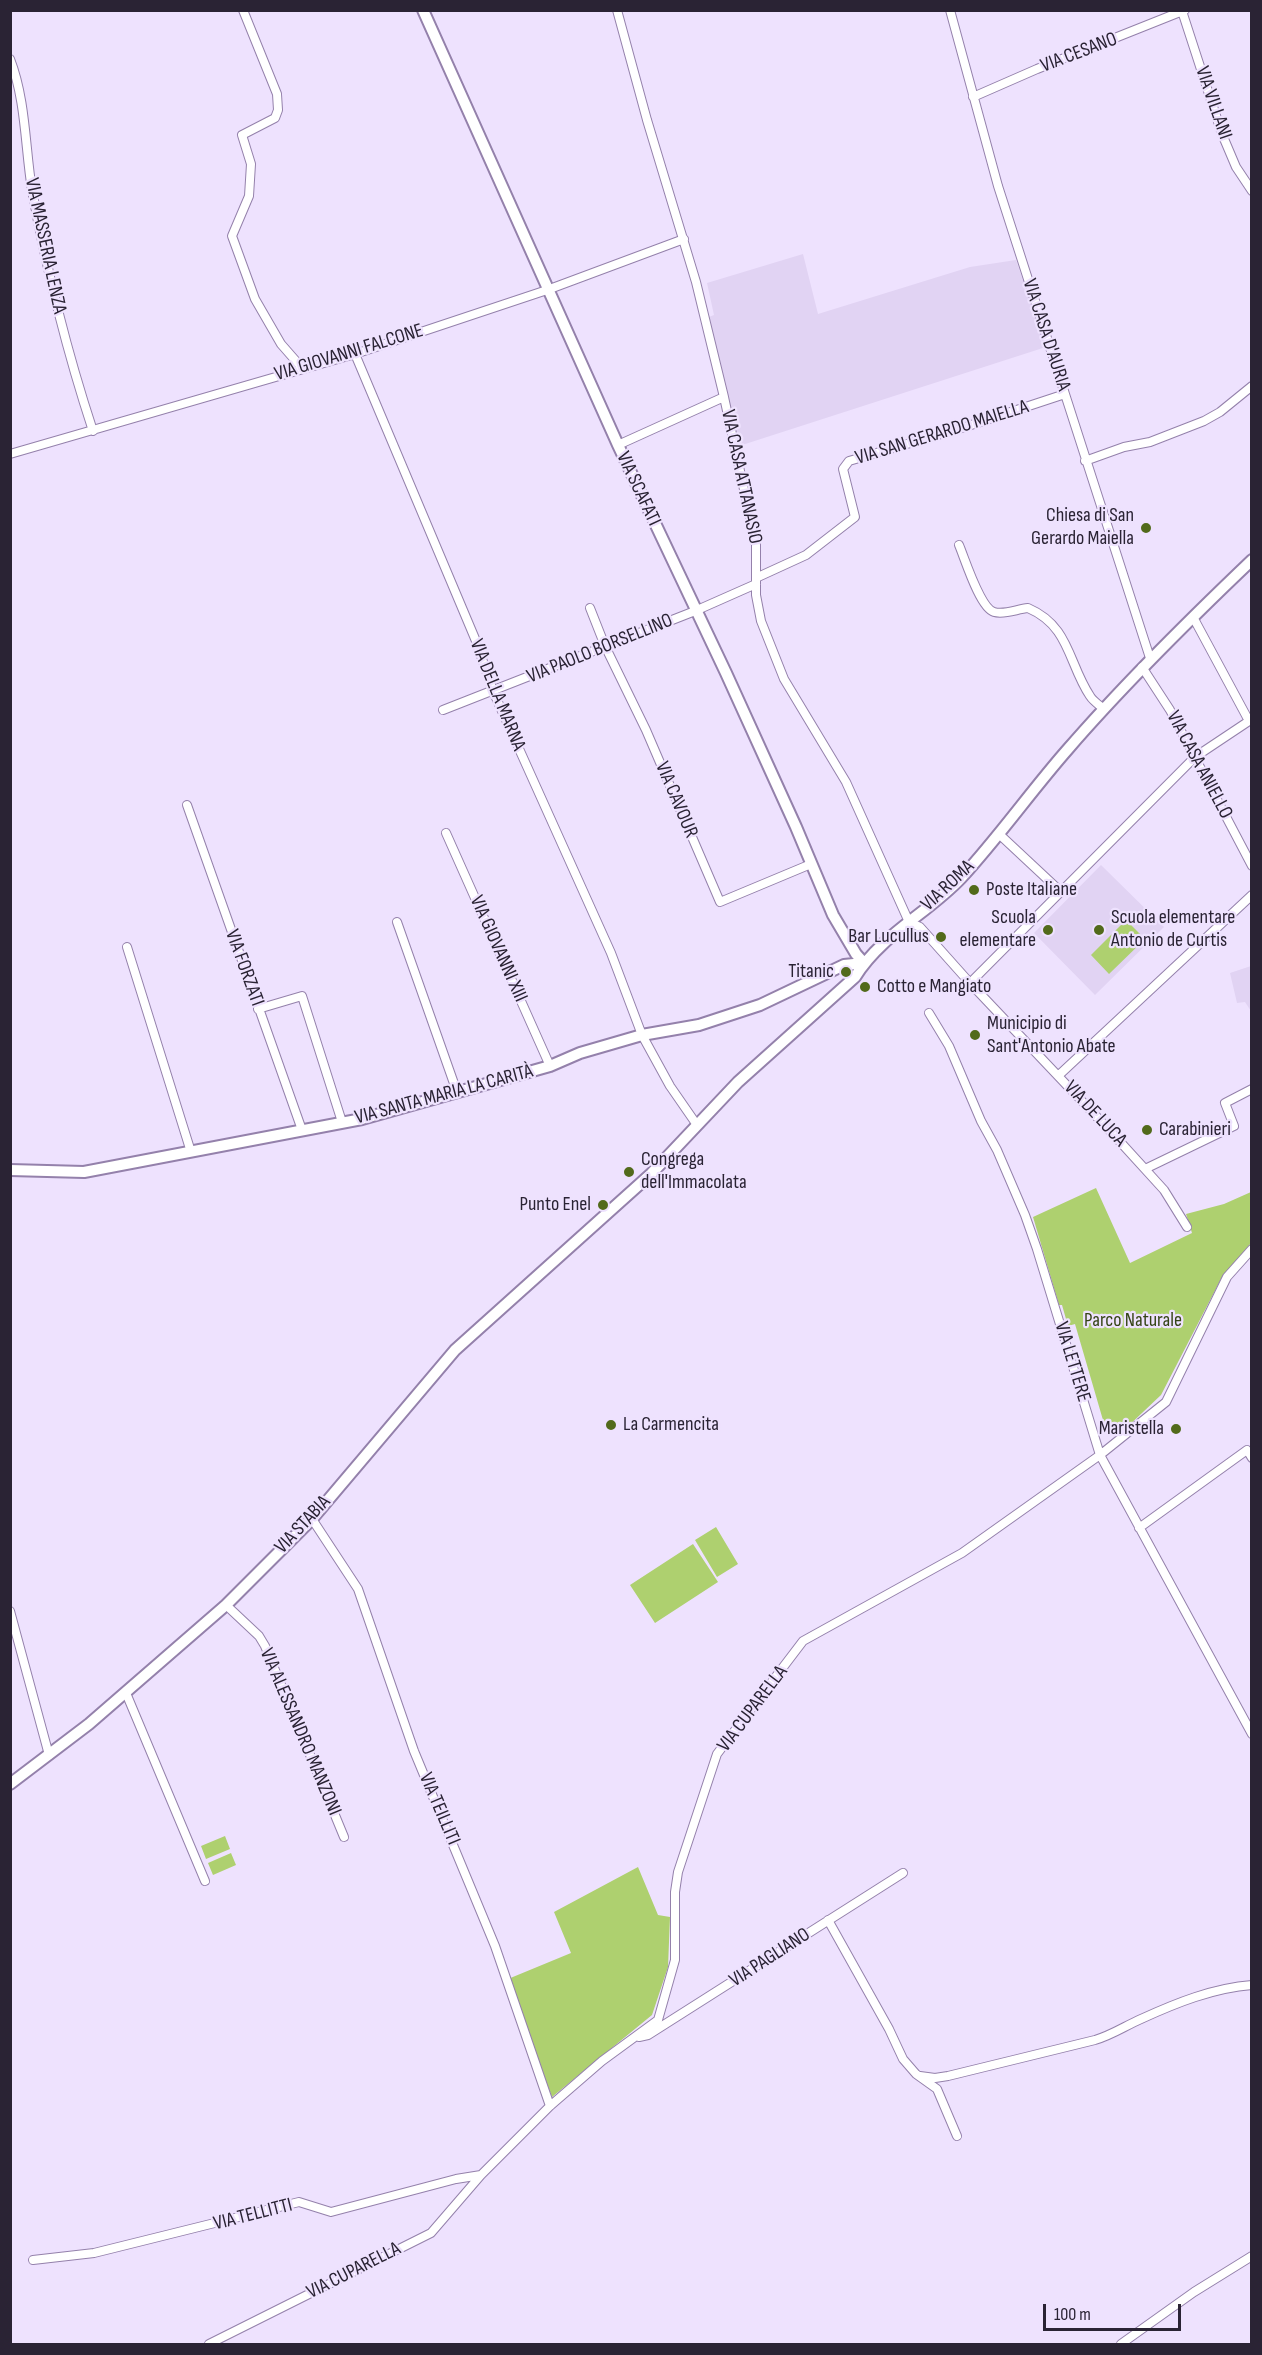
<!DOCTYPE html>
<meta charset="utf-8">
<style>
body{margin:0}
#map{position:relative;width:1262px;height:2355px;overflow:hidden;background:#eee2fe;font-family:"Sofia Sans Condensed",sans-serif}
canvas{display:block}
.frame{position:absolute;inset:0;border:12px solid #2a2334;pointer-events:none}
.scale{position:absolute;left:1043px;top:2304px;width:138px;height:27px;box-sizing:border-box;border:3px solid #2a2334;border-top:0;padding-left:8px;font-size:18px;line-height:21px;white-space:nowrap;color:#2a2334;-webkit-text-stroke:4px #eee2fe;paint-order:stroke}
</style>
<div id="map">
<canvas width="1262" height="2355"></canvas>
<div class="frame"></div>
<div class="scale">100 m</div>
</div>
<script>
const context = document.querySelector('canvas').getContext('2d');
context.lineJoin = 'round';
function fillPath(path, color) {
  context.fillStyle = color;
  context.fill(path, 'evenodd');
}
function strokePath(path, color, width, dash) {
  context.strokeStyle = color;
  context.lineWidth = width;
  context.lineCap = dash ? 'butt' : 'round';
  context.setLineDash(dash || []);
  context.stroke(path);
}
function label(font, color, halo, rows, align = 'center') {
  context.font = font + ' "Sofia Sans Condensed",sans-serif';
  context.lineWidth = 4.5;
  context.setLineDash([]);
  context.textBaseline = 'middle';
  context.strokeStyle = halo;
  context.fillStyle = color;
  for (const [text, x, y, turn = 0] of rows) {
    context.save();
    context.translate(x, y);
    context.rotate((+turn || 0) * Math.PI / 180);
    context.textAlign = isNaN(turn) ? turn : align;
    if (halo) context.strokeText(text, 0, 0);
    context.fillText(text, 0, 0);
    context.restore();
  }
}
fillPath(new Path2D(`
 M803,254L818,314L970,267L1016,260L1046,347L739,446L709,317L714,315L707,283Z
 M1101,865L1164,927L1095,995L1034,933Z
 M1251,966H1252L1251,1011L1245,1002L1237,1003L1230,973Z`), '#e1d3f3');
fillPath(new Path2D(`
 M1126,920L1145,939L1109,974L1091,955Z
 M1096,1188L1130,1263L1192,1233L1186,1214L1224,1204L1251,1192V1243L1221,1279L1161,1395L1123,1431L1112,1433L1105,1427L1075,1324L1068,1326L1062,1305H1059L1033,1217Z
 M716,1527L738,1564L717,1577L695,1540Z
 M693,1544L718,1582L655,1623L630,1585Z
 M225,1836L230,1849L206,1859L201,1846Z
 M231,1853L236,1865L213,1875L208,1863Z
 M638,1867L658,1915L670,1917L668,1967L652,2015L552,2097L508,1979L571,1953L554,1912Z`), '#aed06f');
const street = new Path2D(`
 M243,10L277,94L278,110L275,118L242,135L251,164L249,196L232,236L255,299L281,344L302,368
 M617,10L647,120L696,282L724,397L756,545V595L761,621L784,679L846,782L909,922L920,927L970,983L1113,1134L1164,1190L1187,1227
 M950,10L998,186L1150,658
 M1182,11L1222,134L1236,167L1252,191
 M10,59C26,100 25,147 32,190C47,272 67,352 93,431
 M973,97L1037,69L1185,10
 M355,354L476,641L493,691L611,953L642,1035L670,1086L697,1125
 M618,445L724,397
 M10,454L355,354L547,290L684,239
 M1085,461L1124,447L1150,442L1204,421L1220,412L1252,386
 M959,545C965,559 980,608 994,612C1005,615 1017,609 1028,608C1070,626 1068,663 1090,696C1093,701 1099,705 1104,709
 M758,577L806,555L855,517L843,469L849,461L965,427L1065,394
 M590,608L605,646L646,730L720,902L811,864
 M1193,617L1249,721
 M1142,667L1170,710L1252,866
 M443,710L695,611L756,584
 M187,805L302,1130
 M446,833L550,1066
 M999,834L1060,891
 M397,922L457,1092
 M127,947L191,1152
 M970,983L1195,757L1252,719
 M258,1009L302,996L342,1122
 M929,1013L949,1046L981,1121L997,1150L1025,1215L1037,1249L1100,1455L1252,1734
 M1059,1075L1252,895
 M1145,1169L1234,1126L1225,1103L1252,1089
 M312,1519L358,1589L414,1751L495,1946L550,2106
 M1139,1528L1247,1450L1252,1458
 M226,1605L259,1636L265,1646L344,1837
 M10,1611L49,1755
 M126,1693L205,1881
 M828,1920L889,2029L903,2059L916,2074L937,2089L957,2136
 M639,2037L648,2035L903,1873
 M920,2076L935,2078L948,2076L1095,2040C1112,2035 1125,2026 1141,2019C1176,2003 1213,1988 1252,1985
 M33,2260L94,2253L299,2202L331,2212L456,2179L481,2175
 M209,2344L431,2233L481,2175L550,2106L602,2061L658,2020L675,1960V1892L678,1872L717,1754L803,1641L962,1553L1100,1455L1166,1402L1227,1277L1252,1249
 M1121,2344L1194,2292L1252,2256`);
const secondary = new Path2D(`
 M423,10L618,445L726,673L796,827L833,915L856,954L864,963
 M10,1170L84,1172L362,1119L550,1066L580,1053L642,1035L699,1025L760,1005L844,965L864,963
 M10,1784L89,1724L226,1605L312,1519L455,1350L651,1174L738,1082L855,977C881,935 928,913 961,878C999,837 1031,791 1068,749C1126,682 1188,621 1252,560`);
strokePath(street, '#9481ab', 10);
strokePath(secondary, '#9481ab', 14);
strokePath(street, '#fff', 8);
strokePath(secondary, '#fff', 10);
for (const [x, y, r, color] of [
 [1146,528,6,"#526a1b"],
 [974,890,6,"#526a1b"],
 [1048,930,6,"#526a1b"],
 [1099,930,6,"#526a1b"],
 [941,937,6,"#526a1b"],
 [846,972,6,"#526a1b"],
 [865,987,6,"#526a1b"],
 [975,1035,6,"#526a1b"],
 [1147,1130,6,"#526a1b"],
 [629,1172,6,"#526a1b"],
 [603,1205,6,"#526a1b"],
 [611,1425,6,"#526a1b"],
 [1176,1429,6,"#526a1b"]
]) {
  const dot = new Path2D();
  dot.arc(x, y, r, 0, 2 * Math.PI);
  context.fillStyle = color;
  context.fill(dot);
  strokePath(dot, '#eee2fe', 2);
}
label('20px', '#2a2334', '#eee2fe', [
 ["VIA CESANO",1079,53,-21],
 ["VIA VILLANI",1213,103,71],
 ["VIA MASSERIA LENZA",45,246,78],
 ["VIA CASA D'AURIA",1046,335,72],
 ["VIA GIOVANNI FALCONE",349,353,-17],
 ["VIA SAN GERARDO MAIELLA",942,433,-17],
 ["VIA CASA ATTANASIO",741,477,78],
 ["VIA SCAFATI",638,489,65],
 ["VIA PAOLO BORSELLINO",600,649,-22],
 ["VIA DELLA MARNA",497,695,68],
 ["VIA CASA ANIELLO",1199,765,62],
 ["VIA CAVOUR",676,800,67],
 ["VIA ROMA",948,886,-43],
 ["VIA GIOVANNI XIII",498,949,66],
 ["VIA FORZATI",244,968,70],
 ["VIA SANTA MARIA LA CARITÀ",444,1095,-15],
 ["VIA DE LUCA",1095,1114,47],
 ["VIA LETTERE",1072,1362,73],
 ["VIA STABIA",303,1525,-47],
 ["VIA CUPARELLA",753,1709,-53],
 ["VIA ALESSANDRO MANZONI",300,1732,67],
 ["VIA TEILLITI",439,1809,67],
 ["VIA PAGLIANO",770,1958,-33],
 ["VIA TELLITTI",253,2215,-14],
 ["VIA CUPARELLA",354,2271,-27]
]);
label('20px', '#2a2334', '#eee2fe', [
 ["Chiesa di San",1134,516,"right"],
 ["Gerardo Maiella",1134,539,"right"],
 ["Poste Italiane",986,890],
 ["Scuola",1036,918,"right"],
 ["elementare",1036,941,"right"],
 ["Scuola elementare",1111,918],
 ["Antonio de Curtis",1111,941],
 ["Bar Lucullus",929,937,"right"],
 ["Titanic",834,972,"right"],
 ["Cotto e Mangiato",877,987],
 ["Municipio di",987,1024],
 ["Sant'Antonio Abate",987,1047],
 ["Carabinieri",1159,1130],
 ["Congrega",641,1160],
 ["dell'Immacolata",641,1183],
 ["Punto Enel",591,1205,"right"],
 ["La Carmencita",623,1425],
 ["Maristella",1164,1429,"right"]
], 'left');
label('20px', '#354415', '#eee2fe', [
 ["Parco Naturale",1133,1321]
]);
</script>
